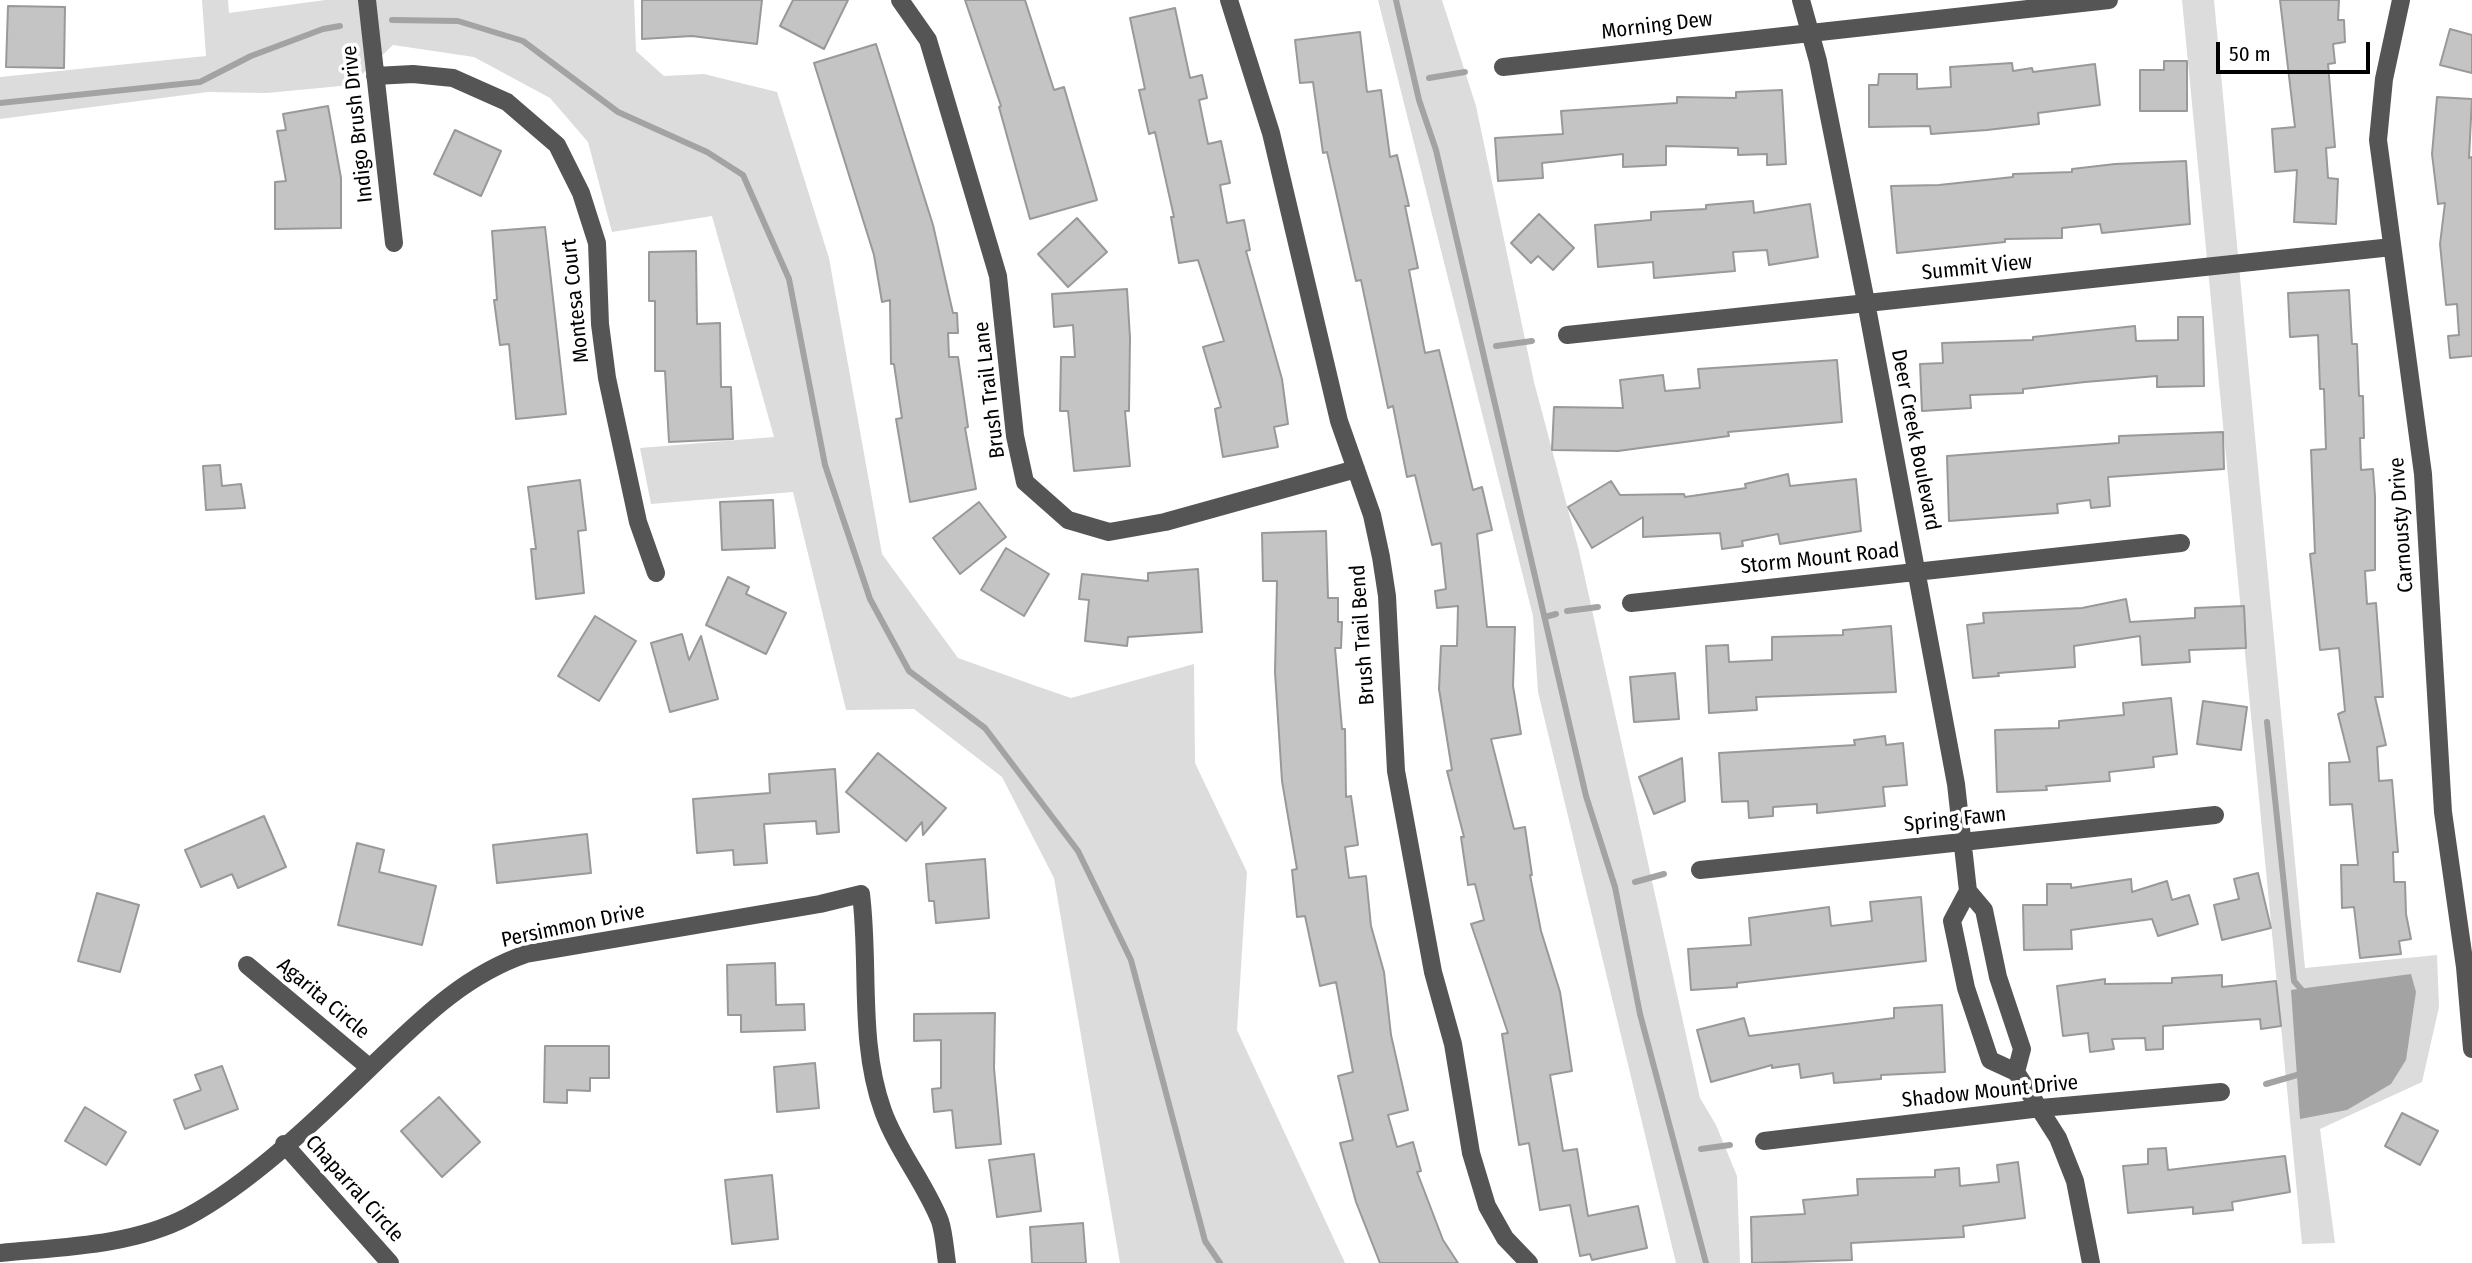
<!DOCTYPE html>
<style>
body{margin:0}
#map{position:relative;width:2472px;height:1263px;overflow:hidden;background:#fff;font-family:"Fira Sans Condensed",sans-serif}
canvas{display:block}
.scale{position:absolute;left:2216px;top:42px;width:154px;height:32px;box-sizing:border-box;border:4px solid #000;border-top:0;padding-left:9px;font-size:21px;line-height:24px;white-space:nowrap;color:#000;-webkit-text-stroke:5px #fff;paint-order:stroke}
</style>
<div id="map">
<canvas width="2472" height="1263"></canvas>
<div class="scale">50 m</div>
</div>
<script>
const context = document.querySelector('canvas').getContext('2d');
context.lineJoin = 'round';
function fillPath(path, color) {
  context.fillStyle = color;
  context.fill(path, 'evenodd');
}
function strokePath(path, color, width, dash) {
  context.strokeStyle = color;
  context.lineWidth = width;
  context.lineCap = dash ? 'butt' : 'round';
  context.setLineDash(dash || []);
  context.stroke(path);
}
function label(font, color, halo, rows, align = 'center') {
  context.font = font + ' "Fira Sans Condensed",sans-serif';
  context.lineWidth = 7;
  context.setLineDash([]);
  context.textBaseline = 'middle';
  context.strokeStyle = halo;
  context.fillStyle = color;
  for (const [text, x, y, turn = 0] of rows) {
    context.save();
    context.translate(x, y);
    context.rotate((+turn || 0) * Math.PI / 180);
    context.textAlign = isNaN(turn) ? turn : align;
    if (halo) context.strokeText(text, 0, 0);
    context.fillText(text, 0, 0);
    context.restore();
  }
}
fillPath(new Path2D(`
 M202,0H228L229,13L325,0H634L636,51L664,76L704,74L777,92L829,258L882,554L958,658L1039,687L1071,698L1194,664L1195,763L1247,872L1237,1030L1345,1263H1120L1054,878L1002,777L914,709L846,710L793,492L651,504L640,448L774,437L712,216L612,232L588,142L550,98L474,57L393,45L351,85L267,93L208,92L0,119V77L206,56Z
 M1378,0H1442L1476,106L1534,382L1579,551L1700,1098L1716,1125L1737,1176L1740,1263H1676L1538,692L1533,616Z
 M2182,0H2214L2305,968L2437,955L2439,1007L2422,1082L2320,1129L2335,1243L2302,1244Z`), '#dcdcdc');
fillPath(new Path2D(`
 M2411,974L2416,992L2406,1060L2391,1084L2347,1110L2300,1119L2291,990Z`), '#a3a3a3');
strokePath(new Path2D(`
 M1396,0L1419,100L1436,150L1586,796L1615,887L1640,1014L1706,1263
 M392,20L458,21L523,41L618,112L707,152L743,175L789,279L825,465L870,599L909,671L985,728L1078,851L1131,960L1205,1241L1220,1263
 M1429,78L1465,72
 M0,103L200,82L251,56L323,29L340,26
 M1496,346L1532,341
 M1567,611L1598,607
 M1545,617L1556,614
 M2267,722L2294,981L2306,995
 M1635,882L1664,874
 M2266,1084L2304,1073
 M1701,1149L1730,1145`), '#a3a3a3', 6);
const building = new Path2D(`
 M642,0H762L757,44L692,36L642,39Z
 M793,0H848L824,49L780,26Z
 M965,0H1025L1054,90L1064,87L1097,200L1030,219L999,107L1001,106Z
 M2280,0H2339L2338,20H2344L2345,42L2333,44L2335,63L2328,64L2335,147L2326,148L2328,178L2338,179L2336,224L2294,222L2297,170L2275,172L2272,129L2295,127Z
 M8,6L65,7L64,68L6,67Z
 M1175,8L1190,78L1202,75L1207,98L1199,100L1208,144L1221,141L1230,183L1220,185L1227,223L1244,220L1250,250L1246,251L1282,379L1288,424L1274,427L1278,447L1223,457L1215,409L1221,407L1203,347L1224,341L1198,260L1179,263L1171,217H1174L1155,132L1149,134L1139,90L1145,89L1130,18Z
 M2450,29L2472,35V73L2440,65Z
 M1360,32L1367,92L1381,90L1390,157L1397,155L1409,206H1405L1418,268L1409,270L1425,353L1439,350L1473,490L1482,487L1492,530L1477,534L1487,627H1515L1513,686L1521,734L1491,739L1514,829L1525,827L1532,875H1530L1541,931L1560,992L1572,1071L1550,1075L1563,1151L1577,1149L1588,1216L1638,1206L1647,1248L1592,1260L1590,1254L1580,1256L1570,1205L1540,1210L1529,1143L1519,1145L1502,1034L1508,1033L1471,924L1484,920L1475,884L1468,885L1461,837H1464L1447,771L1452,770L1439,689L1441,646H1457L1458,606L1437,608L1435,591L1446,589L1441,543L1432,545L1415,475L1407,477L1393,406L1388,408L1361,280L1356,281L1327,152L1323,153L1313,82L1300,83L1295,40Z
 M876,44L933,225L953,313H957L958,333H948L949,357H958L968,427L965,428L976,489L910,502L896,419L902,418L894,364H891L890,300L882,302L874,255L814,63Z
 M2164,61H2187V111H2140V70H2164Z
 M2012,63L2013,71L2032,68L2033,72L2095,64L2100,105L2038,113L2039,124L1987,130L1931,134L1930,126L1869,127V85H1878L1879,74H1917V89L1951,87L1950,67Z
 M1782,90L1786,164L1767,165V154L1738,155V148L1666,146V165L1623,167V154L1542,163L1543,178L1498,181L1495,138L1563,134L1561,111L1677,103V97L1736,98V92Z
 M2437,97L2472,99L2469,158L2472,157V356L2450,358L2448,336L2459,335L2457,304L2446,305L2440,244L2445,203L2438,204L2432,154Z
 M328,106L341,178V228L275,229V182L286,181L277,131L286,130L283,114Z
 M455,130L501,151L481,196L434,174Z
 M2186,161L2190,224L2102,233L2100,224L2062,228V238L2005,239V242L1897,253L1891,186L1939,185L2013,177V174L2072,172V169L2115,164Z
 M1753,201L1754,213L1810,204L1818,257L1769,265L1767,250L1733,252L1735,271L1654,278L1653,262L1598,267L1595,225L1651,220V212L1706,209V205Z
 M1539,214L1574,248L1553,270L1538,256L1531,263L1511,243Z
 M1077,218L1107,252L1068,287L1038,254Z
 M545,227L566,414L516,419L509,344L500,345L494,300H497L492,231Z
 M696,251L697,324L720,323L721,387H731L733,439L669,442L665,371H655V301H649V252Z
 M1127,289L1130,338L1129,411H1125L1130,466L1074,471L1068,411H1060L1061,357H1075L1073,325L1054,327L1052,294Z
 M2349,290L2352,344H2357L2359,396H2363L2364,438H2360L2361,470L2373,469L2375,496V570L2365,571L2367,604L2376,603L2383,697H2375L2386,745L2377,747L2379,781L2392,780L2398,852H2393L2394,882H2405L2406,914L2411,939L2399,941L2401,954L2360,958L2354,907L2342,908L2341,865H2358L2352,804L2330,805L2329,763L2350,762L2338,714L2345,711L2339,648L2320,650L2310,554L2315,553L2311,450L2326,449L2324,389H2320L2318,335L2290,337L2288,293Z
 M2178,317H2203L2204,386L2157,387V376L2085,382L2023,389V393L1970,395L1971,408L1922,411L1920,364L1943,363L1942,343L2033,340V337L2135,326L2136,341L2178,340Z
 M1837,360L1842,422L1728,432L1729,436L1618,451L1552,450L1554,407L1623,408L1620,380L1663,375L1665,391L1700,388L1698,369Z
 M2223,432L2224,469L2108,477L2110,506L2091,508L2090,500L2057,504L2058,513L1949,521L1947,456L2119,443V436Z
 M220,465L222,486L241,484L245,508L206,510L203,466Z
 M1788,474L1790,486L1856,479L1861,531L1780,544L1778,534L1742,541L1743,546L1722,549L1720,533L1643,537V517L1592,548L1568,507L1611,481L1620,495L1684,494L1685,497L1746,488L1745,484Z
 M580,480L586,530L578,531L584,593L536,599L531,549H536L528,487Z
 M773,500L775,548L722,550L720,502Z
 M979,502L1006,537L960,574L933,538Z
 M1326,531L1328,598H1338V622H1342L1341,648H1335L1342,729H1345L1346,797L1351,796L1358,845L1345,847L1349,878L1366,876L1371,926L1384,972L1391,1035L1408,1110L1388,1115L1397,1147L1413,1142L1421,1171L1417,1172L1443,1240L1458,1263H1380L1356,1202L1340,1143L1353,1140L1338,1076L1353,1072L1336,982L1320,986L1305,916L1297,917L1292,870L1297,869L1282,781L1275,672L1277,581H1263L1262,533Z
 M1006,548L1049,574L1024,616L981,590Z
 M1198,569L1202,632L1128,637L1127,646L1085,641L1089,600L1079,599L1082,574L1148,581V573Z
 M728,577L749,587L746,594L786,613L766,654L706,625Z
 M2126,599L2130,622L2195,618V608L2244,606L2246,648L2189,650L2190,662L2142,665L2140,636L2074,646L2075,667L1998,673L1999,676L1973,678L1967,625L1984,623L1983,613L2082,608Z
 M595,616L636,641L599,701L558,676Z
 M1891,626L1896,692L1756,697L1757,710L1709,713L1706,646L1728,645L1729,662L1772,660V637L1843,635V630Z
 M682,634L689,660L701,636L718,699L670,712L651,643Z
 M1675,673L1679,719L1634,722L1630,677Z
 M2171,698L2177,754L2153,757L2154,767L2109,772L2110,781L2046,786L2047,790L1997,792L1995,730L2059,728V721L2124,715L2123,703Z
 M2203,701L2247,707L2241,750L2197,744Z
 M1885,736L1886,745L1903,743L1907,785L1883,787L1885,806L1817,813V804L1773,807V816L1749,818L1748,801L1722,802L1719,753L1855,745L1854,740Z
 M878,753L946,808L923,835L922,822L906,841L846,792Z
 M1682,758L1685,801L1654,814L1639,777Z
 M835,769L839,832L817,834L816,821L764,824L767,863L734,865L733,850L697,853L693,799L770,793L769,774Z
 M264,816L286,867L238,888L232,874L201,887L185,850Z
 M587,834L591,873L497,883L493,845Z
 M357,843L384,850L379,872L436,886L422,945L338,925Z
 M985,859L989,918L936,923L934,901H929L926,864Z
 M2258,873L2271,928L2222,940L2214,905L2239,899L2234,879Z
 M2131,879L2132,892L2167,881L2172,900L2189,895L2198,924L2158,936L2152,919L2071,930L2072,949L2024,950L2023,905H2047V884H2071V888Z
 M97,893L139,905L120,972L78,961Z
 M1921,897L1926,961L1737,983V987L1691,990L1688,949L1751,945L1749,918L1829,907L1831,926L1872,921L1870,902Z
 M775,963L776,1005L804,1004L805,1030L741,1032V1015H728L727,965Z
 M2222,975V987L2276,981L2281,1026L2261,1029L2260,1019L2163,1026V1049L2146,1050L2145,1038L2112,1039L2114,1049L2090,1052L2088,1033L2063,1036L2057,986L2105,979V984L2172,983V978Z
 M1942,1005L1945,1072L1881,1075V1079L1834,1083L1833,1073L1801,1078L1799,1064L1772,1068V1065L1711,1082L1697,1030L1744,1018L1749,1036L1894,1018V1008Z
 M995,1013L994,1068L1001,1144L956,1148L952,1110L934,1112L932,1089L941,1088V1040L914,1041V1014Z
 M545,1046H609V1078H590V1091L567,1090V1103L544,1102Z
 M815,1063L819,1108L777,1112L774,1067Z
 M222,1066L238,1109L185,1129L174,1100L201,1090L195,1075Z
 M439,1097L480,1142L442,1177L401,1131Z
 M85,1107L126,1132L106,1165L65,1141Z
 M2402,1113L2438,1131L2420,1165L2385,1146Z
 M2166,1148L2168,1170L2285,1156L2290,1192L2232,1202L2233,1210L2193,1214V1207L2128,1213L2123,1166L2148,1164V1149Z
 M1034,1154L1041,1211L997,1217L989,1160Z
 M2018,1162L2025,1218L1963,1226L1964,1237L1851,1243L1852,1260L1752,1263L1751,1217L1805,1214L1803,1200L1858,1195L1857,1179L1935,1177V1170L1959,1168L1960,1186L1999,1182L1997,1165Z
 M772,1175L778,1239L732,1244L725,1180Z
 M1083,1223L1086,1263H1032L1030,1227Z`);
fillPath(building, '#c4c4c4');
strokePath(building, '#999', 2);
strokePath(new Path2D(`
 M367,0L394,243
 M900,0L928,40L998,276L1015,436L1025,482L1068,520L1109,532L1165,522L1356,469
 M1229,0L1271,133L1339,421L1372,515L1381,557L1387,596L1396,771L1433,972L1453,1044L1471,1153L1487,1206L1505,1238L1529,1263
 M1801,0L1818,61L1866,302L1956,784L1968,891L1952,921L1966,988L1990,1060L2016,1072L2058,1138L2075,1181L2091,1263
 M2401,0L2384,79L2378,140L2423,474L2443,812L2465,967L2472,1049
 M1503,67L2109,0
 M375,76L413,74L453,78L507,102L557,145L581,193L597,243L600,324L607,378L638,522L656,573
 M1567,335L2392,247
 M1631,603L2181,543
 M1700,870L2215,815
 M1968,891L1984,910L1998,977L2022,1049L2016,1072
 M247,965L370,1068
 M1764,1141L2041,1108L2221,1092
 M284,1144L390,1263
 M0,1253C61,1247 131,1246 187,1217C253,1182 322,1114 376,1062C422,1018 465,975 526,954L820,904L861,894C870,966 858,1042 883,1111C897,1150 925,1183 940,1221C944,1233 945,1250 947,1263`), '#555', 18);
label('21px', '#000', '#fff', [
 ["Morning Dew",1657,26,-7],
 ["Indigo Brush Drive",358,124,-96],
 ["Summit View",1977,268,-6],
 ["Montesa Court",576,301,-96],
 ["Brush Trail Lane",990,390,-97],
 ["Deer Creek Boulevard",1915,440,79],
 ["Carnousty Drive",2402,525,-94],
 ["Storm Mount Road",1820,559,-6],
 ["Brush Trail Bend",1363,635,-94],
 ["Spring Fawn",1955,820,-6],
 ["Persimmon Drive",573,926,-12],
 ["Agarita Circle",323,999,40],
 ["Shadow Mount Drive",1990,1092,-6],
 ["Chaparral Circle",354,1189,48]
]);
</script>
